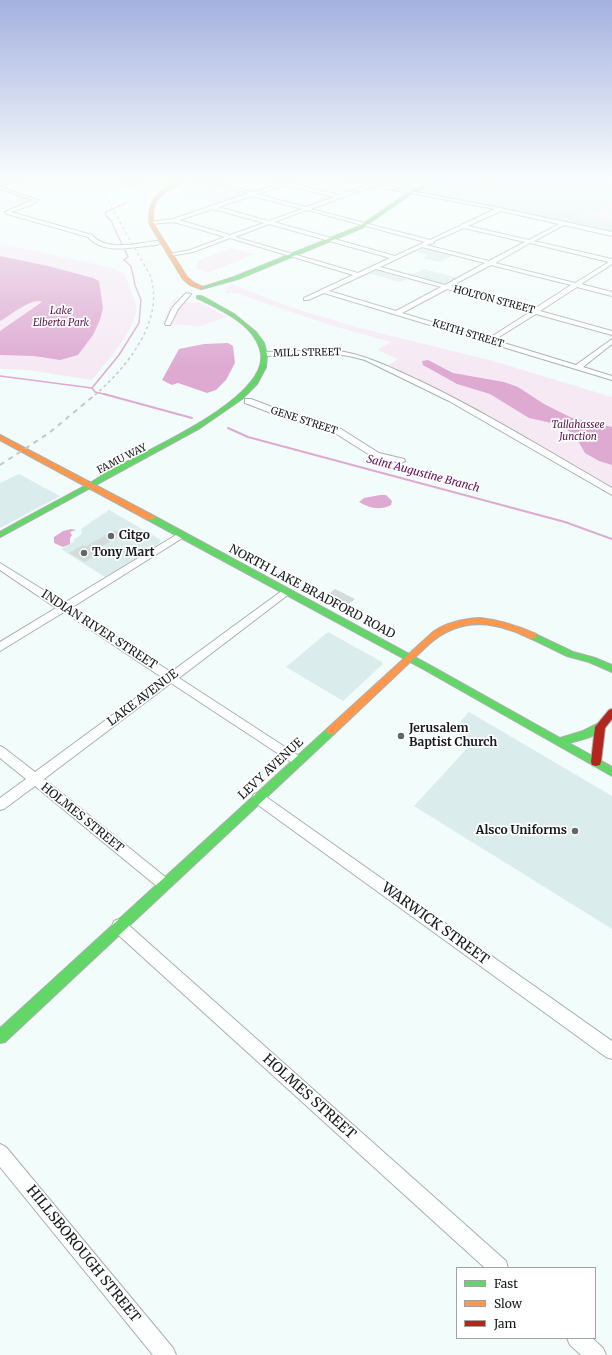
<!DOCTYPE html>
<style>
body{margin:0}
#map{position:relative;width:612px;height:1355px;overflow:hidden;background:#f2fcfa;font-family:Merriweather,serif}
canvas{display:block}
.legend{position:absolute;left:456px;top:1267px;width:140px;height:72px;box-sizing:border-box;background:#fff;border:1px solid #a1a3a3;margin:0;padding:5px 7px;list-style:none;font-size:12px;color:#141919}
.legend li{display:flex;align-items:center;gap:8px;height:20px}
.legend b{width:20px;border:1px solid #a1a3a3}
</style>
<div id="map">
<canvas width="612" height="1355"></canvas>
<ul class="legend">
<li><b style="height:5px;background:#63d668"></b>Fast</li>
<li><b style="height:5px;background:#ff974d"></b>Slow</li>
<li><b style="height:5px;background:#b3261e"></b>Jam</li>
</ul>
</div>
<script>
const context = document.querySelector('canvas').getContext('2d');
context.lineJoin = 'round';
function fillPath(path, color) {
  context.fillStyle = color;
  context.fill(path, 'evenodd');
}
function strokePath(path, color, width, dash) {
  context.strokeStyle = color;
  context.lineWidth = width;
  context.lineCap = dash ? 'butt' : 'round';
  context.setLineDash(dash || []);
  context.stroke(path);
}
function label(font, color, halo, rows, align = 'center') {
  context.font = font + ' Merriweather,serif';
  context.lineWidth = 3.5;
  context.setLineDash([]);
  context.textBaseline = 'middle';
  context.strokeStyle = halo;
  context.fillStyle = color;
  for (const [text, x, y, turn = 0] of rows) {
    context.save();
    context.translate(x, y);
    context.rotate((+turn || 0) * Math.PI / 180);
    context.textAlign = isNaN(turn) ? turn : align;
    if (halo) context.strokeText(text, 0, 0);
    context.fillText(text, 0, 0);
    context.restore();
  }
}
fillPath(new Path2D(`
 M344,178H612V232L505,209Z
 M424,248L440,252L452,256L439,262L423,258L429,255L417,252Z
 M424,269L458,278L443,284L411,275Z
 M375,271H379L407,279L400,282L368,273Z
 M19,474L60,496L0,528V483Z
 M109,510L161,540L158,545L105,577L61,549L75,541L73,540L82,534L81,529Z
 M328,632L382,662L383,664L343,701L286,667Z
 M469,712L612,796V929L414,806L473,742L452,730Z`), '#dbecec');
fillPath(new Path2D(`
 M189,184L202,187L212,184L221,186L214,189L225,192L234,189L249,193L217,204L179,194Z
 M18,196L26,198L30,202L0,210V203H2L0,201Z
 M612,203L611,224L581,214L598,211Z
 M0,243L112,268L124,273C128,283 134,295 136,306C140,325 104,365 92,380L28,370L0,369Z
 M231,248L255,254L208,273L197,269L198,261Z
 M231,284L290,307L356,327L493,361L612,397V488L460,401L389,365L398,359L377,350L391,342L340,328L264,303L237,293H225Z
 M174,299L192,303H201L226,317L201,326L163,324L166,314Z`), '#f6e9f4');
fillPath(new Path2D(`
 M123,178H147L135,186L126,188Z
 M0,256L48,266L93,278L99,281L103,308L100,320L93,335L78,355L60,360L34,356L0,355V331L42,302C34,296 9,316 0,321Z
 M228,343L233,346L235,363L226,380L216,390L207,393L178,383L172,385L162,380L179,349L204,344Z
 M428,360L453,373L504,382L518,387L544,404L572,418L612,427V465L599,461L585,453L577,439L572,433L563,427L547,422L529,418L490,394L457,384L423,365L422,361Z
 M380,495H386L392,501L391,505C380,511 369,508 359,502L364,498Z
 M71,529L76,530L70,532L72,535L70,538V544L63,547L54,543V537L63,531Z`), '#deaad2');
strokePath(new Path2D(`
 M0,376L92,388
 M108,395L95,392L92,388L119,355L139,323L141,300L135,285L131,266L124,260L128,257L111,221L105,214L106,212L126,203`), '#deaad2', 1.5);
strokePath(new Path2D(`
 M104,394L192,418
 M228,428L248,437L565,522L612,539`), '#deaad2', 2);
fillPath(new Path2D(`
 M454,178H497L510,180L489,189L451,181Z
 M115,530L123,534L94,551L99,554L85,562L69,553L83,545L86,546Z
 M335,589L355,599L345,607L326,596Z`), '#d4dcdb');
const street = new Path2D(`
 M24,178H29L0,186V184Z
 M187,178H193L255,192L283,182L304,178L291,183L339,195L368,185L337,178H343L500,208L612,232V236L564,225L534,241L612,259V264L581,284L612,292V296L577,287L540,311L612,331V335L536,314L494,340L576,365L612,339V344L583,367L612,376V380L324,293L308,300H304V298L353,275L230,238L193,252L170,256V254L190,250L225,237L174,222L151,224L149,222L173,219L249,193ZM286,185L334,197L306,207L257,194ZM373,186L495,209L430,240L311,209ZM252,196L302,209L269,221L218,207ZM213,209L264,223L230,235L179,220ZM307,210L425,242L395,256L274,222ZM501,211L559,224L529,240L468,226ZM269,224L390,258L358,273L235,237ZM464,228L525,242L489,261L426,245L434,243V241ZM530,243L609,262L575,283L495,263ZM422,247L485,263L445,285L380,267ZM491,265L571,285L534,309L451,286ZM376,269L441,287L396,311L329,291ZM447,289L530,312L488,339L402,313Z
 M0,187L38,200L31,205L11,212L92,235C106,252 137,243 157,241L160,243L157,245C136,246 104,256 88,237L7,214L5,212L33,200L0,189Z
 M186,293L191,294L178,309L170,325H166L165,324L172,308Z
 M333,350C364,354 390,367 418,380C485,412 548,451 612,488V495L449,401L365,360L349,356L333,354L264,356L261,354L264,352Z
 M245,399H251L293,415L341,429L379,453L404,459L405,461L401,463L373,457L335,433L287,419L245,403Z
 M181,532L184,533L186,535L184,537L71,608L171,672L283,590H289L291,592L289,594L179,678L302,758L304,761L302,764L298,766L294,764L171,683L44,779L169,880L171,884L169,888L164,890L159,888L35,786L4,809L0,810V798L26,779L0,758V746L4,748L35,772L163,678L64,612L0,651V642L56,608L0,570V563L64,603Z
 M258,793L262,794L612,1041V1059L606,1057L254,802L252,798L254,794Z
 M119,919L124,921L506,1261L508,1268H485L114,931L112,926L114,921Z
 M0,1144L6,1147L173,1348L176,1355H153L0,1167Z
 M567,1338H592L603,1348L606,1355H581L570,1345Z`);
const fast = new Path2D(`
 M448,178H452L414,192L362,228L238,279L202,289L200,288L234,277L360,226L412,190Z
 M197,296H201L211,301L234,314L256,332L264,343L267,355L266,367L257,384L242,399L200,428L0,537V532C28,516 57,501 85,486C94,481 102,475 111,470C145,451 268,399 261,354C257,325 220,309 197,298Z
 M148,516H154L431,666L560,738L583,731L597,724H603L605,727C598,737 579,740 569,743L612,767V776L425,670L148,520Z
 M533,633L573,652L595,658L612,665V672L589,662L567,656L530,638L529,636L530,634Z
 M331,727L334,728L336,731L334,734L5,1042L0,1043V1028L328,728Z`);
const slow = new Path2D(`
 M186,178H190C169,192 148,193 154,225L187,277L194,283L203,287V288L201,289L190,285L183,279L150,225C145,197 163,188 186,178Z
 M0,435L154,516L155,518L151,520H148L0,440Z
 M480,618C500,620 518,626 536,634L537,636L533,639C525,637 518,632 510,630C479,619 452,623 428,645L334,734H328L326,731L328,728L433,632C447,622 463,619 480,618Z`);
const jam = new Path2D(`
 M612,709V719L605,728L601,762L600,765L596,766L592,765L591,762L595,727L609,710Z`);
strokePath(street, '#a9b0af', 2);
strokePath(fast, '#a9b0af', 2);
strokePath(slow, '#a9b0af', 2);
strokePath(jam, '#a9b0af', 2);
fillPath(street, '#fdfffe');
fillPath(fast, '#63d668');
fillPath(slow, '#ff974d');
fillPath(jam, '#b3261e');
strokePath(new Path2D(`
 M95,395C126,368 166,320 150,275L103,192L100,183L101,178`), '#c6c8c8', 1.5, [3, 3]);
strokePath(new Path2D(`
 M0,465L49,433L96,394`), '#c6c8c8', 2, [5, 5]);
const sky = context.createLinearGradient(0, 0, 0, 367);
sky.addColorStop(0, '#a4b0df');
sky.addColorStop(0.49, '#f9fefd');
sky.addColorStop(1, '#f9fefd00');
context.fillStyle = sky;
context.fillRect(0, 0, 612, 367);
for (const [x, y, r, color] of [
 [111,536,4,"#626868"],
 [84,553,4,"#626868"],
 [401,736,4,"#626868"],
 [575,831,4,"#626868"]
]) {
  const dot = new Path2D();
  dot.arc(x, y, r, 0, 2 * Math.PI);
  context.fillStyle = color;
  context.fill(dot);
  strokePath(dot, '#fff', 1.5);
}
label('10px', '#141919', '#fff', [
 ["HOLTON STREET",494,300,15],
 ["KEITH STREET",468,334,17],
 ["MILL STREET",307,353,-1],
 ["GENE STREET",304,421,18],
 ["FAMU WAY",122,459,-27]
]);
label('italic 10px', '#5b144d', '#fff', [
 ["Lake",61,311],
 ["Elberta Park",61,323],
 ["Tallahassee",578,425],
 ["Junction",578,437]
]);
label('italic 11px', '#670357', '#fff', [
 ["Saint Augustine Branch",423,474,15]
]);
label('bold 12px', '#141919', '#fff', [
 ["Citgo",119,536],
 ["Tony Mart",92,553],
 ["Jerusalem",409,729],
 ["Baptist Church",409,743],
 ["Alsco Uniforms",567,831,"right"]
], 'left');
label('12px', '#141919', '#fff', [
 ["NORTH LAKE BRADFORD ROAD",312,592,28],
 ["INDIAN RIVER STREET",99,630,33],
 ["LAKE AVENUE",143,698,-37],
 ["LEVY AVENUE",271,769,-43],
 ["HOLMES STREET",82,818,39]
]);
label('14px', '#141919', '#fff', [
 ["WARWICK STREET",435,924,36],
 ["HOLMES STREET",309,1097,42],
 ["HILLSBOROUGH STREET",83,1254,51]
]);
</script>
